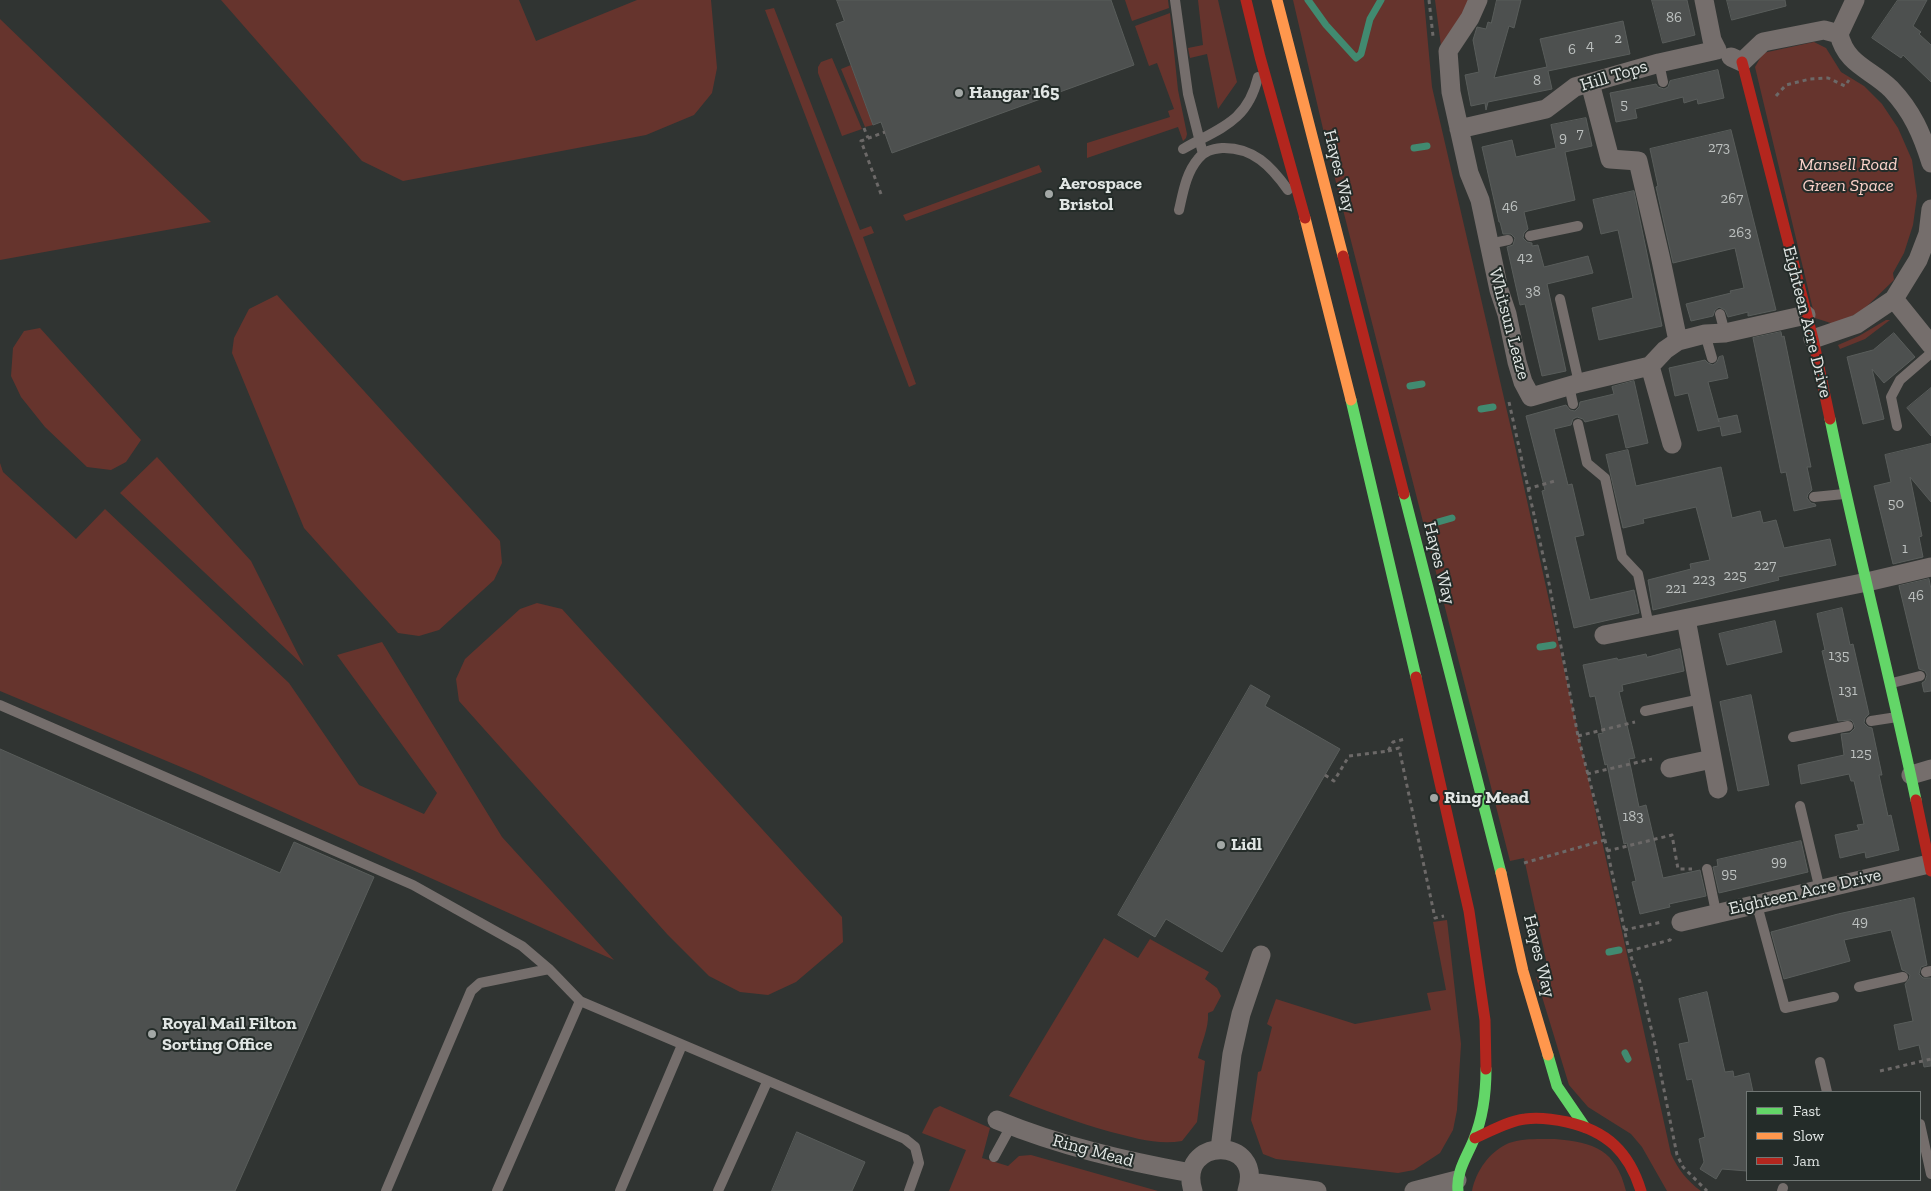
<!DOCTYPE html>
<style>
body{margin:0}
#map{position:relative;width:1931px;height:1191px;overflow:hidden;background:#303432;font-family:"Zilla Slab",serif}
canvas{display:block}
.legend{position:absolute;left:1746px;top:1091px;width:175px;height:90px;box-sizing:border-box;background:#242c29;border:1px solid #707674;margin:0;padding:6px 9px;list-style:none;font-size:15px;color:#e1e6e4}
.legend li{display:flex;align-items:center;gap:10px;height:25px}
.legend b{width:25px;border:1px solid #707674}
</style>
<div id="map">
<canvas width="1931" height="1191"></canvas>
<ul class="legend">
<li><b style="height:6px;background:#63d668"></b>Fast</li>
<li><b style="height:6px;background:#ff974d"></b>Slow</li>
<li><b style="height:6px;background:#b3261e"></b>Jam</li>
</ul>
</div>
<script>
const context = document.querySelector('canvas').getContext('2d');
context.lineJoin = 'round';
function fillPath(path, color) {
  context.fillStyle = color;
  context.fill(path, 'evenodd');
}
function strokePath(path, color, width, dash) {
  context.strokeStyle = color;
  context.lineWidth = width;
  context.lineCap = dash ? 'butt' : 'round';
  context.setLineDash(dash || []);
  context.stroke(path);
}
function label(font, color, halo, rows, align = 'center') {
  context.font = font + ' "Zilla Slab",serif';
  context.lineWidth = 4;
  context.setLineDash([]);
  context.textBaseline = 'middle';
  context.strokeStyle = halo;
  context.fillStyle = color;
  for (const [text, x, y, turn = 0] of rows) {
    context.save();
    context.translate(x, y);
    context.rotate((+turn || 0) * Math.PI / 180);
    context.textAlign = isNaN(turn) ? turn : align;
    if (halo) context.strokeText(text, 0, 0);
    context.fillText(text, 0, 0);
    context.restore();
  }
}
fillPath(new Path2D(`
 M221,0H519L536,41L637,0H711L717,68L712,93L694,115L646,135L403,181L362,161Z
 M1125,0H1168L1169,8L1132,21Z
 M1198,0H1218L1237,82L1218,109L1207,54L1190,58L1188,48L1203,45Z
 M1293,0H1424L1432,87L1513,437L1671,1154C1678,1169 1687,1181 1701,1191H1667L1642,1147L1631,1134L1588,1107L1569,1085L1536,977L1549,974L1524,858L1510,861L1330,159Z
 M1435,0H1472L1441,46Z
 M774,8L860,230L871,226L874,233L863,237L916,384L909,387L765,10Z
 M1170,13L1178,90L1187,134L1186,138L1183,141L1178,127L1087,158V143L1170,117L1168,111L1174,109L1157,63L1149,66L1135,26Z
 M0,19L211,222L0,260Z
 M1814,42L1826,48L1841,72L1864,86L1882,104L1898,128L1912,160L1917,196L1913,225L1904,253L1893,273L1894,280L1864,309L1837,325L1815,318L1755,67L1763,53Z
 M832,58L862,129L842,136L818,73V67L821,62Z
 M851,65L873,125L865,127L841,69Z
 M1039,165L1042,172L906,221L903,215Z
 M277,295L500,541L502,563L494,580L439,630L419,636L398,633L304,528L232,353L234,338L249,309Z
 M1886,320H1890L1865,339L1840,349L1838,345L1859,336Z
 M40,328L141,440L126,462L111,470L87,467L45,427L21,397L11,376L13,348L24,331Z
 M157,457L251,561L304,666L120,493Z
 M0,463L3,472L76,539L105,509L289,683L359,785L424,814L437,793L337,655L382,642L502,837L614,960L200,775L0,691Z
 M537,603L562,609L842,917L843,942L796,982L768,995L740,992L709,976L667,934L459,701L456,679L465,659L520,609Z
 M1447,920L1461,1044L1457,1110L1453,1130L1440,1153L1414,1170L1398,1173L1276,1159L1263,1154L1251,1120L1258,1072L1261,1071L1272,1027L1267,1024L1276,999L1355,1024L1431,1010L1427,993L1446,990L1433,922Z
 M1104,938L1138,958L1150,939L1209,972L1205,979L1217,988L1221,996L1213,1011L1208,1013C1209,1029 1201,1043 1198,1058L1205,1061L1197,1122L1182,1141C1157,1145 1135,1138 1111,1132C1076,1122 1043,1110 1009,1096Z
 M940,1106L990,1128L982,1158L1008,1166L1019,1156L1031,1155L1158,1191H949L966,1150L922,1133L934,1109Z
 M1555,1139C1594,1142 1616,1150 1626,1191H1472C1476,1171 1489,1152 1509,1143C1522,1138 1540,1139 1555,1139Z`), '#66342d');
strokePath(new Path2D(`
 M1308,0L1326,25L1356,58L1361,54L1370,19L1381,0
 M1414,148L1427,146
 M1410,386L1422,384
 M1481,409L1493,407
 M1438,522L1452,518
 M1540,647L1553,645
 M1609,952L1619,950
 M1625,1053L1628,1059`), '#418a70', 7);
const building = new Path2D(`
 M837,0H1111L1134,65L892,153L881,122L873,125L851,65L836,24L844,21Z
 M1497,0H1521L1514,28L1509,26L1494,78L1547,67L1540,39L1623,21L1630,54L1548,71L1552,89L1488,102L1486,110L1485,103L1471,106L1465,75L1479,72L1473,40L1477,27L1486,29L1488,22L1491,23Z
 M1652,0H1687L1695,35L1663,43Z
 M1727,0H1785L1786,6L1732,20Z
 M1898,0H1927L1913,26L1921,32L1919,34L1931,45V82L1903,55L1901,58L1872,38Z
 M1718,70L1724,98L1698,104L1697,99L1684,103L1683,97L1635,109L1637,118L1616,122L1610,93L1656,84L1658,87L1664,89L1668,87L1670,81Z
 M1586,118L1592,146L1565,152L1575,200L1524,212L1528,229L1524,233L1523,238L1527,242L1532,243V246L1538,245L1544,267L1588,256L1593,273L1547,284L1566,371L1542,376L1525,304L1520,305L1507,247L1513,245L1515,238L1511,234H1503L1500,222H1499L1482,147L1512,140L1516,157L1556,148L1551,125Z
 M1731,130L1776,310L1748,316V312L1728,317L1725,310L1719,307L1715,310L1713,316L1691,321L1686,304L1731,293L1730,291L1744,288L1735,248L1673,263L1656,187L1658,186L1650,149Z
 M1634,191L1662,326L1599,340L1592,308L1633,298L1618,230L1601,234L1593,200Z
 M1781,332L1782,337L1784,336L1811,467H1807L1812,490L1808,494L1807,498L1811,503L1815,504L1816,506L1794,511L1786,472L1781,473L1753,338Z
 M1894,333L1915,357L1884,383L1872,369L1884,419L1863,424L1847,357L1873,350Z
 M1723,356L1728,378L1708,382L1719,422L1718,419L1737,415L1741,432L1722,436L1720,426L1698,431L1688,393L1675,396L1669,368L1705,360L1708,363L1713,365L1717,362L1719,357Z
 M1634,381L1648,443L1626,448L1618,414L1585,422L1583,419L1577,417L1573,419L1571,425L1554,429L1568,485L1572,484L1584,535L1575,537L1590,600L1634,590L1639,613L1574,628L1542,491L1545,490L1526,416L1566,405L1570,410L1575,411L1579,407L1580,402L1614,394L1612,387Z
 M1931,388V436L1907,408Z
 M1931,444V502L1910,477L1922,536L1919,537L1923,557L1893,564L1874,486L1891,482L1885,455Z
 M1628,450L1636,486L1721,467L1732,518L1760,511L1763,523L1776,520L1784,548L1830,539L1836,565L1778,577L1779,580L1653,610L1648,580L1691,569L1690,564L1710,560L1696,507L1643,519L1644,523L1623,528L1606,455Z
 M1929,579L1931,589V691L1924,692L1922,683L1925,681L1927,675L1925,671L1919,669L1899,586Z
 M1842,608L1850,645L1853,644L1869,714L1865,718L1864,723L1868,727L1872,728L1882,775H1879L1888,816L1891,815L1899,850L1866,858L1865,852L1840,858L1835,835L1859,830L1857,825L1864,824L1854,781H1851L1849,774L1801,784L1798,765L1844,755L1841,734L1850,733L1855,728L1853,722L1851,720L1838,721L1822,651L1825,650L1817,614Z
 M1775,621L1782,652L1727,665L1719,634Z
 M1680,649L1684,671L1622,685L1623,691L1619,692L1635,758L1629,759L1639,807L1646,805L1663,878L1700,870L1706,896L1669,904L1670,907L1640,914L1632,882L1636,881L1627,843L1624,844L1607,764L1605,765L1598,734L1603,733L1595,696L1590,697L1583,665L1617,658L1618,660L1646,654L1647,657Z
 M1251,685L1270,696L1265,706L1340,749L1222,952L1166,919L1155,937L1118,915Z
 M1751,695L1769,785L1738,791L1720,702Z
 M0,749L280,873L294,842L374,877L235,1191H0Z
 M1801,841L1808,872L1719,893L1713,867L1718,866L1717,860Z
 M1914,898L1927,965L1921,967L1919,974L1923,978H1931V1066L1924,1067L1919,1045L1899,1050L1894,1025L1913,1021L1905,984L1909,979L1910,975L1905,971L1902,970L1891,930L1844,940L1850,961L1784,979L1771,932L1838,914Z
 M1707,992L1725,1072L1733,1071L1734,1077L1749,1073L1753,1092H1747V1171L1722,1169L1716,1179L1700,1169L1704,1162L1699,1139L1705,1137L1692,1079L1687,1080L1679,1044L1689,1042L1679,999Z
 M797,1132L865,1162L852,1191H772Z`);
fillPath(building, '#4d504f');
strokePath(building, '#595d5b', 1);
strokePath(new Path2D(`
 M1429,0L1433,36
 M1776,96L1786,85L1810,79L1828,78L1845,86L1849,80
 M864,128L868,138
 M881,194L861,141L885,132
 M1509,402L1548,578L1578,736L1605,840L1629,951L1640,982L1654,1040L1677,1155L1683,1167L1707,1191
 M1527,489L1555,481
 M1578,736L1635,722
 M1388,751L1399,748L1435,918L1444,916
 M1587,774L1652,759
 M1325,775L1334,781L1349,756L1388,751L1393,742L1405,739
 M1607,851L1672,835L1678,869H1692
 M1524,863L1605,840
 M1624,930L1662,922
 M1629,951L1670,940L1671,938
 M1880,1071L1931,1059`), '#6c6968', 3, [4, 4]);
strokePath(new Path2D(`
 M1175,0L1188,94L1203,154
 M1659,63L1663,82
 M1183,149C1219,128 1247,123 1258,77
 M1179,210C1183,193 1186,173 1198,159C1204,151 1212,149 1222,148C1253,147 1271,166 1288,190
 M1530,236L1578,226
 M1489,244L1508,240
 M1560,299L1579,383
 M1720,314L1725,333
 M1705,334L1712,358
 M1569,386L1573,404
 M1578,424L1587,463L1605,478L1622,557L1638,574L1649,626
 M1897,426L1891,397L1900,380L1931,353
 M1814,497L1844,494
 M1892,683L1920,676
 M0,705L413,885L522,946L549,969L580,1001L905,1139L915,1147L919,1163L909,1191
 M1645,711L1701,699
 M1871,721L1897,717
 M1793,737L1848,726
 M1800,806L1820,890
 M1707,869L1716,912
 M1757,905L1785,1008L1834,997
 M1926,972L1931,971
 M1859,987L1903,977
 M1820,1062L1827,1092
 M1920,1124L1931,1174
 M994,1157L1011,1126
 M386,1191L471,991L480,983L549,969
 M497,1191L580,1001
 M620,1191L682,1045
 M718,1191L767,1082
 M1782,1191L1783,1188`), '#756e6c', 10);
strokePath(new Path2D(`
 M1478,0L1470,18L1448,51L1451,92L1469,173L1480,200L1499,290L1507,314L1517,362L1523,382L1531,397L1579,383L1650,366L1665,350L1678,341L1705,334L1725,333L1806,315
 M1704,0L1712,40L1717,50
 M1839,34C1846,65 1871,69 1891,89C1912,111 1922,134 1931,163
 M1731,57L1742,62L1763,42L1824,30L1839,34L1855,0
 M1590,83L1610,159L1638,161L1661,260L1678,341
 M1459,129L1546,109L1575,87L1659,63L1717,50
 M1894,299L1931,345
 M1813,339L1857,324L1894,299L1918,260L1928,234L1931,209
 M1650,366L1672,444
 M1686,619L1718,789
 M1604,635L1867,582L1931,567
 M1670,768L1712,759
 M1911,775L1931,769
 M1681,922L1929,864
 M997,1120C1060,1146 1125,1161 1191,1173
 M1220,1149L1232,1054L1241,1014L1261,955
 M1250,1182L1317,1191
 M1193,1191C1176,1137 1265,1135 1247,1191
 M1414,1191L1457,1180`), '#756e6c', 19);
strokePath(new Path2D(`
 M1351,400L1416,677
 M1830,419C1856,546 1889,672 1916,800
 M1404,494L1501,873
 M1548,1055L1557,1086L1585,1127
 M1458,1191C1456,1171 1467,1157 1474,1139C1483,1117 1486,1093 1486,1069`), '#63d668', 11);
strokePath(new Path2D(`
 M1277,0L1343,256
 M1305,218L1351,400
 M1501,873L1523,971L1548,1055`), '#ff974d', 11);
strokePath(new Path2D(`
 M1246,0L1260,57L1305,218
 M1742,62L1813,339L1830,419
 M1343,256L1404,494
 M1416,677L1469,911L1485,1020L1486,1069
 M1916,800L1931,871
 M1475,1138C1491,1131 1508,1121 1525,1119C1539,1117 1553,1119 1567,1122C1607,1131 1629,1152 1641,1191`), '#b3261e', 11);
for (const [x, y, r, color] of [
 [959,93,5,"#a3a8a6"],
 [1049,194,5,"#a3a8a6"],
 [1434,798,5,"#a3a8a6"],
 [1221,845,5,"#a3a8a6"],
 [152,1034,5,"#a3a8a6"]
]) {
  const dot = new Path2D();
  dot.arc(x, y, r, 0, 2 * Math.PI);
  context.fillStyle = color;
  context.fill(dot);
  strokePath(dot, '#242c29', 2);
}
label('15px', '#bcc0bf', null, [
 ["86",1674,18],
 ["2",1618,39],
 ["4",1590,46],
 ["6",1572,50],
 ["8",1537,81],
 ["5",1624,105],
 ["7",1580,134],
 ["9",1563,138],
 ["273",1719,148],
 ["267",1732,199],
 ["46",1510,207],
 ["263",1740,233],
 ["42",1525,258],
 ["38",1533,292],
 ["50",1896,504],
 ["1",1905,549],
 ["227",1765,566],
 ["225",1735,576],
 ["223",1704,580],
 ["221",1676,589],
 ["46",1916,596],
 ["135",1839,656],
 ["131",1848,691],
 ["125",1861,754],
 ["183",1633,817],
 ["99",1779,862],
 ["95",1729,874],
 ["49",1860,922]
]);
label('18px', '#e1e6e4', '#242c29', [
 ["Hill Tops",1614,76,-17],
 ["Hayes Way",1339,171,76],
 ["Eighteen Acre Drive",1807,322,76],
 ["Whitsun Leaze",1509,324,75],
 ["Hayes Way",1439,563,76],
 ["Eighteen Acre Drive",1805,892,-13],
 ["Hayes Way",1539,956,76],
 ["Ring Mead",1093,1151,15]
]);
label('bold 18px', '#e1e6e4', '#242c29', [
 ["Hangar 165",969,93],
 ["Aerospace",1059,184],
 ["Bristol",1059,205],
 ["Ring Mead",1444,798],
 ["Lidl",1231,845],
 ["Royal Mail Filton",162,1024],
 ["Sorting Office",162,1045]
], 'left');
label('italic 18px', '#fbd2ca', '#242c29', [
 ["Mansell Road",1848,165],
 ["Green Space",1848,186]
]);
</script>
